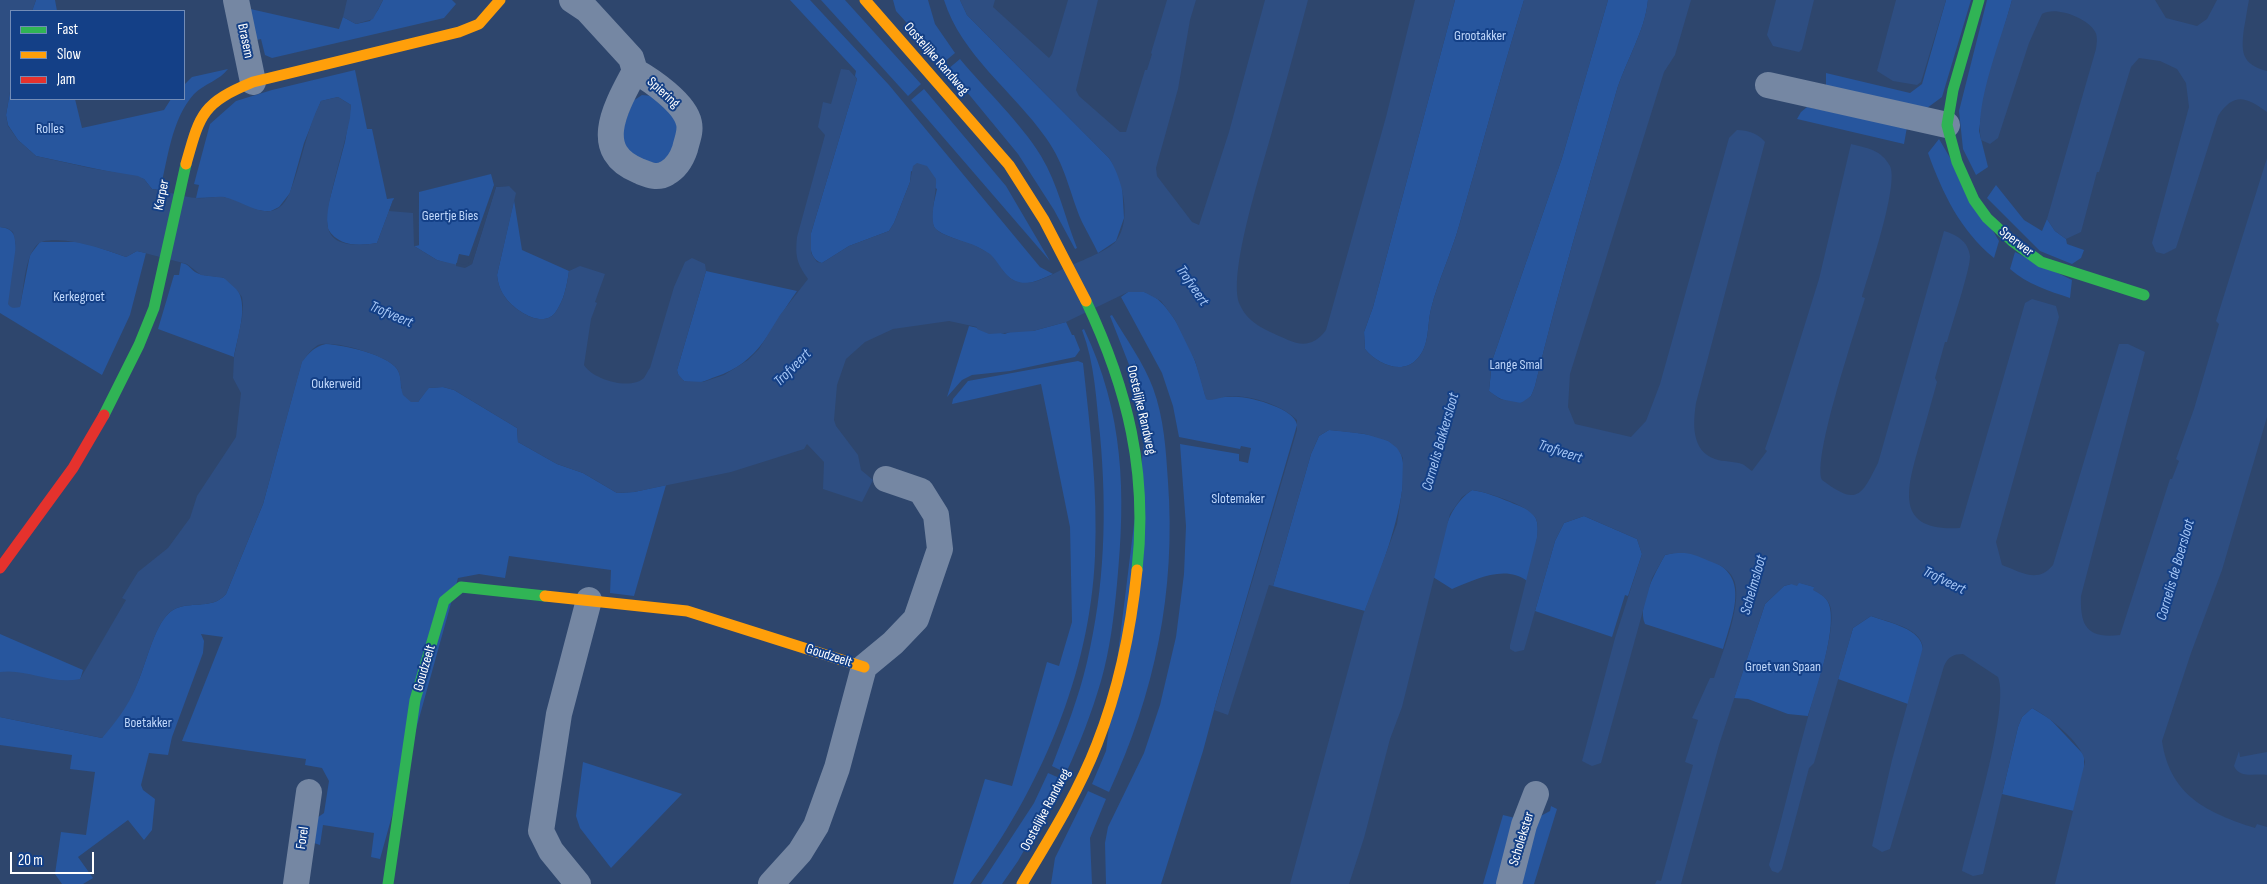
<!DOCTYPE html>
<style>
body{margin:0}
#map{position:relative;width:2267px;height:884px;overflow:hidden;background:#2e466d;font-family:"Sofia Sans Condensed",sans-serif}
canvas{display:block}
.legend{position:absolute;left:10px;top:10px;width:175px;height:90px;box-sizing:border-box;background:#144087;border:1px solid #728cb7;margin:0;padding:6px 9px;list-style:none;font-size:15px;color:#fff}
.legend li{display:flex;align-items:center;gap:10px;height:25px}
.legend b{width:25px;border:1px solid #728cb7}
.scale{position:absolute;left:10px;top:852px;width:84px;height:22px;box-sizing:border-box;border:2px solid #fff;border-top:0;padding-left:6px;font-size:15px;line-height:18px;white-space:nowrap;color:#fff;-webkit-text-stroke:4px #144087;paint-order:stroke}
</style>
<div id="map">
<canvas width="2267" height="884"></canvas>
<ul class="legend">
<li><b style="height:6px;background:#30b455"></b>Fast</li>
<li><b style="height:6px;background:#ff9f0a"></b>Slow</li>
<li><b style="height:6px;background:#e5322d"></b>Jam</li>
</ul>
<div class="scale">20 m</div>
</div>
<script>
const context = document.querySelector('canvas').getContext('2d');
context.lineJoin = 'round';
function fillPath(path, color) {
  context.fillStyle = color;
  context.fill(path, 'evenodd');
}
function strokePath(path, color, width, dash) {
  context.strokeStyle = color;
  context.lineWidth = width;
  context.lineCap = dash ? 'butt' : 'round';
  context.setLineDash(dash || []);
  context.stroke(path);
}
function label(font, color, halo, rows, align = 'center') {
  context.font = font + ' "Sofia Sans Condensed",sans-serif';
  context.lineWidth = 4;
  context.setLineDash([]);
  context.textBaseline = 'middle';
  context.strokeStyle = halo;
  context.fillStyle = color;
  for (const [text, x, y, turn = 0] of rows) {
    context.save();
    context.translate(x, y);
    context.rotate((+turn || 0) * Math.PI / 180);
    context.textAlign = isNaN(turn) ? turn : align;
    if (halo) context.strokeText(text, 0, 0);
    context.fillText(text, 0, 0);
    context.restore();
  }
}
fillPath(new Path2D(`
 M36,0H55L57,11H32Z
 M383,0H452L456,4L444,18L272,58L265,55L261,39L253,41L246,8L339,29L343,17L356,24L370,21L378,10Z
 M790,0H810L889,85L1040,267L1053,274C1043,278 1031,285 1020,283C1003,279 997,258 983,250C973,244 938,235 934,227C929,216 935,200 937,189L911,171L910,182L894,223L889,231L849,246L822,263C809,259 810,245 811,233L857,79L855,76L856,71Z
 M821,0H845L921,84L908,96Z
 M893,0H928L935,24L955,53L943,63L896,11Z
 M944,0H960L967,15L1109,158L1118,171L1122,184L1124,218L1116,241L1098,253C1093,242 1087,232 1082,222C1069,192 1066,166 1046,138C1014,92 961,55 944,0Z
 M1455,0H1524C1501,75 1481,151 1459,226C1451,254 1438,281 1431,309C1427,325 1430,346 1417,359C1402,376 1376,363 1365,349L1364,332L1373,307Z
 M1608,0H1648C1645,32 1625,62 1616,93C1588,190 1559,287 1535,386C1533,391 1532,397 1527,400C1517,408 1498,399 1489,391L1492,361L1562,158Z
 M1946,0H1971L1942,97L1923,111L1826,90V73L1910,93L1922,84Z
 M1987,0H2012L1984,98L1979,131L1988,167L1976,175L1963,149L1959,111Z
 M960,59C985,89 1021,123 1041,156C1058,184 1065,218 1077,248L1075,249L1054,210L1018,154L948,69Z
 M228,69C220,80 204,84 194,94C171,120 168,159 160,190L152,189L144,179L36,156L18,140L8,125L6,115L11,86V99H75L82,128L164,110L171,99H184V85L192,77Z
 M355,70L367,129H372L387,199L394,198L377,243C359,246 339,247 328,229L326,213L345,142L351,105L338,97L321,101L304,143L290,193L279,207L271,211H264L251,209L224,197L196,198L199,185L194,184L210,124L236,101L272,90Z
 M924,89L1006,186L1050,261L911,100Z
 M642,95L652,96L675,118L679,126L671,157L662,165L631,157L620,136L633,101Z
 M1807,107L1907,127L1904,144L1797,119L1801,112Z
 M1939,139L1999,241L1994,258C1960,230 1943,194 1928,153Z
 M491,174L494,185L469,256L459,254L456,266L437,260L414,246L419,245V192Z
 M1996,185L2024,220L2042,231L2047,219L2055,231L2066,239L2067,244L2084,250L2081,258L2072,264L2040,251L1987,198Z
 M514,200L522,250L569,271C567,285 564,301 555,313C542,329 514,310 505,297C500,290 498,284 497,275Z
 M0,227C8,228 12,230 15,237L20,306L30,255L40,242H83L126,257L137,251L146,253L130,315L102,375L0,313Z
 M2015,252L2072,280L2070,298C2049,291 2027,284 2010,269Z
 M181,263C190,264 190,270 197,273C205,277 216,275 224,278C255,292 238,333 234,357L158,329L174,275H179Z
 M706,271L797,291C770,328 761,362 715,377C707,380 701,383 693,383C684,383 678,378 677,370Z
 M1128,292C1133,292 1139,290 1144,292C1174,299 1200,367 1205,395C1217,399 1226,396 1239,397C1254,398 1295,409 1297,425L1217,699L1203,751L1161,884H1106L1105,843L1108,827L1144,753L1160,705L1176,637L1184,574L1186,526L1180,444L1239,454V461L1248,463L1251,448L1241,446L1240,449L1179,437L1173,406L1162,373L1121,297Z
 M1112,315C1126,339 1144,363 1153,388C1164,418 1166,450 1168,482C1176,591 1155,693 1109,792L1092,784L1106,751L1146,427L1135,380L1110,316Z
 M1066,322L1072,335H1074L1080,350L1075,357L1010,371L972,375L962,380L947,397L969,326L1005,334L1012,331H1033Z
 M1084,329C1124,413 1126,493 1117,584C1114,616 1110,650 1101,681C1092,712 1080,743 1066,773L1052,766C1065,732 1079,697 1087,662C1105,586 1107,511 1100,435C1096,399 1095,364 1082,330Z
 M326,344C343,345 387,354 397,369C401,375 401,381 401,388L418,402L428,388L443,387L454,390L517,428L518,442L557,464L583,473L617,493L634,492L666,485L634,596L610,593L611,570L509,556L505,578L479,574L458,578L380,859L371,857L374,833L323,825L320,845L314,843V820L324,813L329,781L322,768L305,765L306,759L182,741L223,637L201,634L204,641L203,653L172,737L168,755L149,753L141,785L143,790L155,799L152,830L144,840L128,820L78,857L93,878L83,884H62L55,874L61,832L86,835L95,772L70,769L72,755L0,745V717L102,738C113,721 128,704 136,686C146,666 153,627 169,613C186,598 211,612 226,594L263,504L302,361C309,353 315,346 326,344Z
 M1078,361L1083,363C1090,427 1098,491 1095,556C1090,675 1040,789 970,884H953L985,779L1012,786L1047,662L1059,666L1072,622L1070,527L1041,384L952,404L953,399L968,381Z
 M1329,430C1347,432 1382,433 1396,446C1421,471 1377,581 1365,611L1273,586L1311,454L1319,436Z
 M1472,490C1486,492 1497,497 1510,502C1518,506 1529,508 1534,515C1544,528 1531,565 1527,581C1505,564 1474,580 1452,589L1433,577C1441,546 1444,509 1472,490Z
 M1584,516L1637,539L1642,554L1628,596L1625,595L1612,637L1535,611L1555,541L1564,523Z
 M1682,551C1750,565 1740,595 1723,649L1645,624C1637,605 1655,573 1665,555Z
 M1798,582L1814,587V590C1819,593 1825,596 1828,602C1839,624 1816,693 1808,716L1788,714L1748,699L1734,698L1765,604L1784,586Z
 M1871,616C1889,623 1922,628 1923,650L1908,704L1838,679L1853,628Z
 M0,634L83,670L80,680L67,682L0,672Z
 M2032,708L2050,719L2084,755V771L2074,811L2002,794L2018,727L2022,717Z
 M583,762L682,794L611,868L580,828L576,816Z
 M1048,773L1064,780L1018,861L1002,884H981L1034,803Z
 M1088,791L1106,799L1090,838L1092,884H1051L1055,858Z
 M1551,806L1557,809L1534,884H1515L1535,819L1550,811Z
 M1503,815L1519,819L1500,884H1483Z`), '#27569e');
fillPath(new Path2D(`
 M0,0H36L32,11H11V86L6,115L8,126L18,140L36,156L90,168L138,176L144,179L152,189C167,191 182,197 197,198C206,199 215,196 224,197C247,202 275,229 290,192C302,162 306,130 321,101L338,97L351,105L350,118C346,138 340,158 335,178C324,222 316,252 377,243L393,200H418L419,245L414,246L437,260L466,267L472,264L496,187L509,186L516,193L497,275C498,283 500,290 505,297C514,310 542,329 555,313C564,301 567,285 569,271L580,266L605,274L595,302L597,303L591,319L584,365C592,379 630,391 644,378C646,375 648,370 650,368L674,287L685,262L692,258L705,264L706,271L677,370L678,374L684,381L703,382L724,375L748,360L759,349L780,315L808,279C797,263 795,257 797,237L825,135L818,127L823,102L831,104L841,69L849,70L857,79L811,233V253L817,262L822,263L849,246L889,231L894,223L910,182L913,166L917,163L927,166L936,179C937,192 929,218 935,228C939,235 968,242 976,246C981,249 986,251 990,254C1000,263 1005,279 1019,282C1033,286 1051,275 1063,269C1075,263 1109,251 1116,241C1133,219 1122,178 1109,158L967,15L960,0H995L993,7L1049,58L1052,54L1068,0H1098L1076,90L1079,96L1120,132H1126L1145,70H1147L1152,54L1151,53L1167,0H1196L1190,20L1178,89L1156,168L1157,176L1192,222L1199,225L1229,132L1265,0H1308C1297,41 1286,83 1274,124C1265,160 1226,275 1240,305C1249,325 1269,331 1288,340C1304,347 1316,344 1326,330L1386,117L1415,0H1455L1373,307L1364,332L1365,349C1376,363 1402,376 1417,359C1430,346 1427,325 1431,309C1438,281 1451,254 1459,226C1481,151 1501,75 1524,0H1608L1562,158L1492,361L1489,391L1500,399L1521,403L1531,396L1535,386C1559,287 1588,190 1616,93C1625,62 1645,32 1648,0H1691L1675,55L1664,72L1570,374L1568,407L1575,424L1631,437L1646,421L1660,384L1729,138L1737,130C1748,130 1759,134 1765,142L1696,403C1693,423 1691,451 1715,459C1723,462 1734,461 1742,464C1745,465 1749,469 1752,471L1767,451L1765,449L1777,414L1819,279L1851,144C1868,148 1881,150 1890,166C1899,185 1869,273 1862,297L1865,298C1856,329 1812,458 1822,480C1857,506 1861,497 1878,463L1944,231C1957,235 1968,241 1970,256C1971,267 1951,327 1947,342H1945L1935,378L1937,382C1931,404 1925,425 1919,446C1906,491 1895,532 1960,528L2025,303L2032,299L2056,306L2059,317L1996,542L2002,565C2021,572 2038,584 2053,565L2119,344H2128L2145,352L2081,596C2080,626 2087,639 2120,635L2170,479H2172L2179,461L2176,459L2194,409L2219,324L2216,321L2267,158V417L2222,570L2191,653L2162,741C2170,796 2208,813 2255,828L2257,824L2267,827V884H2055L2085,762C2082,742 2049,717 2032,708L2022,717L2018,727L1983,874L1973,876L1962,871C1971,833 2010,707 1998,677L1963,654C1953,654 1948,657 1944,666L1890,849L1882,852L1872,846L1892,760L1923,647C1920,627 1887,622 1871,616L1853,628L1814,763L1809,768L1782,869L1778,873L1772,871L1769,865C1783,816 1794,766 1808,717C1815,689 1835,637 1831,609C1829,599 1822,595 1813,590L1814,587L1799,583L1797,586L1791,584L1784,586L1765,604L1719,745L1681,884H1655L1657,880L1661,881L1693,765L1685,762L1698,720L1692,718L1710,678H1714C1721,656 1745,599 1733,578C1729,569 1718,564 1709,561C1691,553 1685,551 1665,555L1652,578L1601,763L1592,766L1582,761L1615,638L1642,554L1637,539L1584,516L1564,523L1555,541L1524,650L1515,652L1510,649V645L1537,537C1538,529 1539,521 1533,515C1524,504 1487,492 1472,490L1462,497L1450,514L1402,707L1390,739L1364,838L1349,884H1290L1363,615L1397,524L1402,491L1403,458L1397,448L1388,441L1365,434L1329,430L1319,436L1311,454L1273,586L1269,585L1228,715L1214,710L1297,430V420C1281,404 1246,393 1224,397C1218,398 1214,400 1208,400L1206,399L1195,361L1175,320L1161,301L1144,292H1128L1066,322L1033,331L989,334L977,329V327L949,321L893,329L865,342L846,359L837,385L834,420L836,426L858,455L861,470L873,480L862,502L823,489L824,462L807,444L804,449L731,472L634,492L617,493L583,473L557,464L518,442L517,428L454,390L443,387L429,388L418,402H411L403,395C400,387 402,377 397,369C389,356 333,339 318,345C311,349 307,356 302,362L263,504L226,594C211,612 186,598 169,613C154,627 145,667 136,687C128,706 116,722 102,738L0,717V672C26,668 52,685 80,679L126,600L122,598L138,572L168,548L190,518L197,496L236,437L241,393L233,378L234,357L242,318L243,305L242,297L236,289L224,278L201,275L187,264L137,251L126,257C109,251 48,229 35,247C24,262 24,289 20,307C15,308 11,309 8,304L16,245L13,232L7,228L0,227Z
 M347,0H383L373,19L356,24L343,17Z
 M1776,0H1814L1802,49L1799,52L1773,46L1767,35Z
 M1896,0H1946L1921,82L1917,85L1893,81L1877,71Z
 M2012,0H2155L2166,18L2197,26L2207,19L2217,0H2249C2247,9 2246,19 2244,28C2241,52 2241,64 2267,71V112C2246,97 2234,92 2218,116L2176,248L2164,254L2156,252L2152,243L2189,107L2186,83L2177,69L2160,61L2139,58L2131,67L2099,172H2097L2081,232L2066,239L2055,231L2047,219L2096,49C2097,42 2098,35 2094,30C2085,17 2055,6 2042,14L2029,43L1998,138L1990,144L1981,140C1974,104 2002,37 2012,0Z
 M2239,751L2240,757L2267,752V775C2256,773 2239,779 2234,766Z`), '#2e4e82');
fillPath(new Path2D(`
 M509,183V186L496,187L472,264L465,268L456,266V263L465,265L470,262L494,186Z
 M393,200H418L419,245L414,246L413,213L389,211Z`), '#2e466d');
strokePath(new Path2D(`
 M236,0L253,82
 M572,0L587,10L631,58L635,71C617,105 589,151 639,171C649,175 657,179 667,173C676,168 682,158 685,149C687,140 691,132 689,123C685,103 651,80 635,71
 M1768,85L1947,125
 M296,884L309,792
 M578,884L551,851L541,831L559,714L589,600
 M771,884L800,852L816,826L837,768L864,667L893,643L916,619L940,549L936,515L921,491L886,479
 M1509,884L1524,825L1536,794`), '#7587a3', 26);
strokePath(new Path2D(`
 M1979,0L1953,90L1947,125L1957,162L1974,200L1987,218L2012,241L2041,262L2144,295
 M1086,301C1128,390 1148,472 1137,570
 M104,415L139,345L154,308L186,164
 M388,884L415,700L444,601L461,587L545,596`), '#30b455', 11);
strokePath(new Path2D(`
 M865,0L1009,165L1044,220L1086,301
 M186,164C200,114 202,103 253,82L459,32L479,24L500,0
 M545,596L687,611L864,667
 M1022,884C1049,839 1078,793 1097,744C1119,688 1131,630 1137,570`), '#ff9f0a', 11);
strokePath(new Path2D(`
 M0,568L73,468L104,415`), '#e5322d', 11);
label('14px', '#bfd7fb', '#144087', [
 ["Grootakker",1480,36],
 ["Rolles",50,129],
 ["Geertje Bies",450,216],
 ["Kerkegroet",79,297],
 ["Lange Smal",1516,365],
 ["Oukerweid",336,384],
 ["Slotemaker",1238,499],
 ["Groet van Spaan",1783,667],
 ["Boetakker",148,723]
]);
label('14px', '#fff', '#144087', [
 ["Brasem",245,41,78],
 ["Oostelijke Randweg",936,59,49],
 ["Spiering",663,93,42],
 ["Karper",162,195,-78],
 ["Sperwer",2016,242,38],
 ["Oostelijke Randweg",1141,410,77],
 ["Goudzeelt",829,656,18],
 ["Goudzeelt",425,668,-74],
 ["Oostelijke Randweg",1046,810,-62],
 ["Forel",303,838,-82],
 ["Scholekster",1522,839,-73]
]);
label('italic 15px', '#a5c6f6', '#144087', [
 ["Trofveert",1192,286,55],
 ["Trofveert",391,315,23],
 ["Trofveert",793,368,-45],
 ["Cornelis Bakkersloot",1441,442,-74],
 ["Trofveert",1560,452,18],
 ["Cornelis de Boersloot",2176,570,-74],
 ["Trofveert",1944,581,26],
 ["Schelmsloot",1754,585,-74]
]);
</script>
